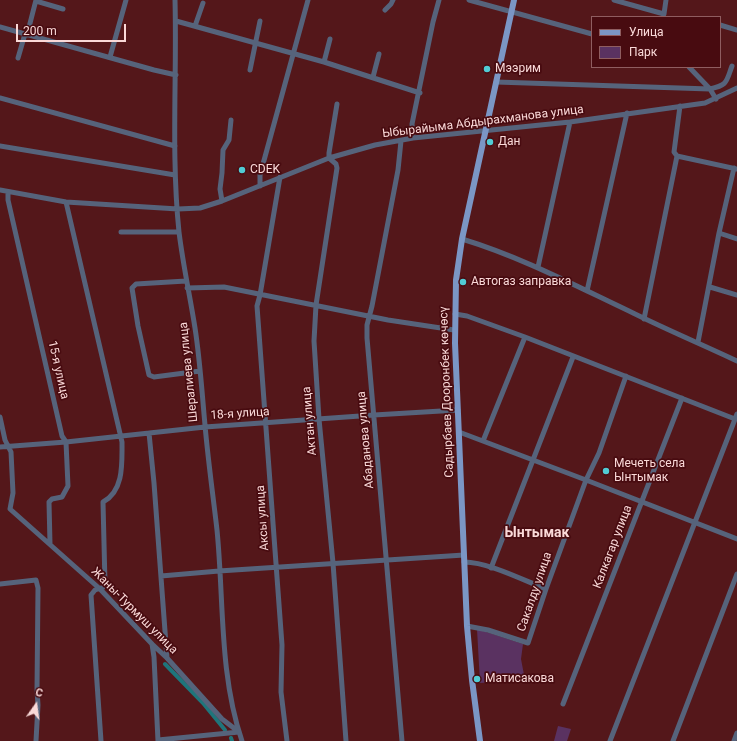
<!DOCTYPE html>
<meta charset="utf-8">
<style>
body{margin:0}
#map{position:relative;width:737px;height:741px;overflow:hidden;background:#54171a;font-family:Roboto,sans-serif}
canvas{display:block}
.legend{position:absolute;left:591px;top:16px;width:130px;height:52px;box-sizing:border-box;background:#480b10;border:1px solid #8f5d60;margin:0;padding:5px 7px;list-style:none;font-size:12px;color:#fad9d8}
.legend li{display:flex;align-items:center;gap:8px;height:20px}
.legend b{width:20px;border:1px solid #8f5d60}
.north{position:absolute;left:16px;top:685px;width:40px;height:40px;-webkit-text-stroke:3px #480b10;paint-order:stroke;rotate:14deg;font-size:11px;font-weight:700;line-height:16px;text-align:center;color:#fad9d8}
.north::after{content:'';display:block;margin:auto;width:14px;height:18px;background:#fad9d8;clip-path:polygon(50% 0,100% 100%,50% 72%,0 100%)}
.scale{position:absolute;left:16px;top:24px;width:110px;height:18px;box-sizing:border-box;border:2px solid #fad9d8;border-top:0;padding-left:5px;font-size:12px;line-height:14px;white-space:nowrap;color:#fad9d8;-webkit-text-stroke:3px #480b10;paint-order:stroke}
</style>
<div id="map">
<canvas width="737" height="741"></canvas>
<ul class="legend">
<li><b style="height:5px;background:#7b96c5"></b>Улица</li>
<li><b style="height:11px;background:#5a3261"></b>Парк</li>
</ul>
<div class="north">С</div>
<div class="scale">200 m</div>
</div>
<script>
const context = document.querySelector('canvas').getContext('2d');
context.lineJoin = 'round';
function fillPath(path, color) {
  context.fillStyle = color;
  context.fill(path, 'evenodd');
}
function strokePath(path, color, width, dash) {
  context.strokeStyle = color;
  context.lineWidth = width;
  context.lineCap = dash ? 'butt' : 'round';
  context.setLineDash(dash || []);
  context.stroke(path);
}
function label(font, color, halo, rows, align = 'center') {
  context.font = font + ' Roboto,sans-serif';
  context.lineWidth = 3.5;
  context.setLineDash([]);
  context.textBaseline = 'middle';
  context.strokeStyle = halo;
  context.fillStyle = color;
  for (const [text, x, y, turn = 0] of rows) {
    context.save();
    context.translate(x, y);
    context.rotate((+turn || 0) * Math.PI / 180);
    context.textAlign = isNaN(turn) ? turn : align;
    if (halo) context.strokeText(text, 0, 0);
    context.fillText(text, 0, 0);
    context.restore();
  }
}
fillPath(new Path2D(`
 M477,629L523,644L521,659L525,680L480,683Z
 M558,726L571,729L567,741H554Z`), '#5a3261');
strokePath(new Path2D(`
 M165,664L203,703L225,730
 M231,738L232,741`), '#1f757b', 4);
strokePath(new Path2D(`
 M175,0C177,77 171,155 179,232C183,265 190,296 195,328C200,360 202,393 205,425C208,460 213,495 217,530C224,600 219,674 242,741
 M469,0L592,34
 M614,0L664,14L666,0
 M36,1L63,9
 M385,10L391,4L393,0
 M176,21L324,62L420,93
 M720,25L737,30
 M195,26L203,3
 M0,27L154,70L176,75
 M27,35L36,0
 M110,57L126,0
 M18,58L25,34
 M324,62L330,39
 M689,67L710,89L716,99
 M250,70L260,21
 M373,77L379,54
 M496,82L710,89C728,85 726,82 732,66
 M0,98L175,146
 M337,104L329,153V158L336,164L337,168L316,305L314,341L319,419L333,563L346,741
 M413,138L412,124L433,22L439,0
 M401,141L398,170L372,306L367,325V338L402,741
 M0,146L175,175
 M677,156L737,169
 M280,177L260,295L257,306L282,645L281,692L287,741
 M260,186V175L308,0
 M0,190L66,202L178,209L200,208L222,201L329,158L375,145L413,138L570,122L705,103L737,88
 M8,192V200L62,436L66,442L68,486L62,497L52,499L49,502L50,544
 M222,201L220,189L222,173L223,150L229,140L231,120
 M66,202L122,442C122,463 124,491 103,502L105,584L104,587L95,590L91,595L101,741
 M121,232H179
 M719,233L737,239
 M462,239C521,257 574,285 629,311C665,329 701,344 737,361
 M538,267L570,122
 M186,281L136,284L132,288L138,326L149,375L154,377L200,371
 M710,287L737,295
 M187,288L224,287L388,320L454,330
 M587,291L627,113
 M455,314L467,316L525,337L735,419
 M644,319L677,156L674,152L680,106
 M698,342L719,233L734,168
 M0,417L5,440L11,452L13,493L10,509L100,589L152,644L167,658L222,719L239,732
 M459,432L586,480L737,539
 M149,433L154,483L167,658
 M483,441L525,337
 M0,447L66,442L205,427L374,415L458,410
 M464,562C488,562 523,580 546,589
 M491,568L573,357
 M161,576L219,571L464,555
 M0,584L36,580L38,588L37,690L38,705L36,741
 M467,626L488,630L528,643L546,589L586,480L599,453L626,376
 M152,644L154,657L158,741
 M563,704L682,398
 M158,740L239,732
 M610,741L737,414
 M673,741L737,574
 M734,741L737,733`), '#56637b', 5);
strokePath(new Path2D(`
 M480,741L472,680L467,626L455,343L456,280L462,239L514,0`), '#7b96c5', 6);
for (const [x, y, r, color] of [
 [487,69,4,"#51ccd4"],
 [490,142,4,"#51ccd4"],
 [242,170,4,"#51ccd4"],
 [463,282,4,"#51ccd4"],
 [606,471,4,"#51ccd4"],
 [477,679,4,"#51ccd4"]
]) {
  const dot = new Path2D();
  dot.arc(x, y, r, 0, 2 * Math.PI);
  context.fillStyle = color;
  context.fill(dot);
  strokePath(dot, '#480b10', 1.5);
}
label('12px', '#fad9d8', '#480b10', [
 ["Мээрим",495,69],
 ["Дан",498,142],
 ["CDEK",250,170],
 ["Автогаз заправка",471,282],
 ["Мечеть села",614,464],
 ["Ынтымак",614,478],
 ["Матисакова",485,679]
], 'left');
label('12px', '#fad9d8', '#480b10', [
 ["Ыбырайыма Абдырахманова улица",483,122,-7],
 ["15-я улица",58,370,77],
 ["Шералиева улица",189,372,-96],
 ["Садырбаев Дооронбек көчөсү",447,392,-92],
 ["18-я улица",240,414,-4],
 ["Актан улица",310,421,-95],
 ["Абаданова улица",366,440,-95],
 ["Аксы улица",263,518,-94],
 ["Калкагар улица",613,547,-69],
 ["Сакалду улица",535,592,-71],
 ["Жаны-Турмуш улица",134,611,45]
]);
label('bold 14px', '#fad9d8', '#480b10', [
 ["Ынтымак",537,533]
]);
</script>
